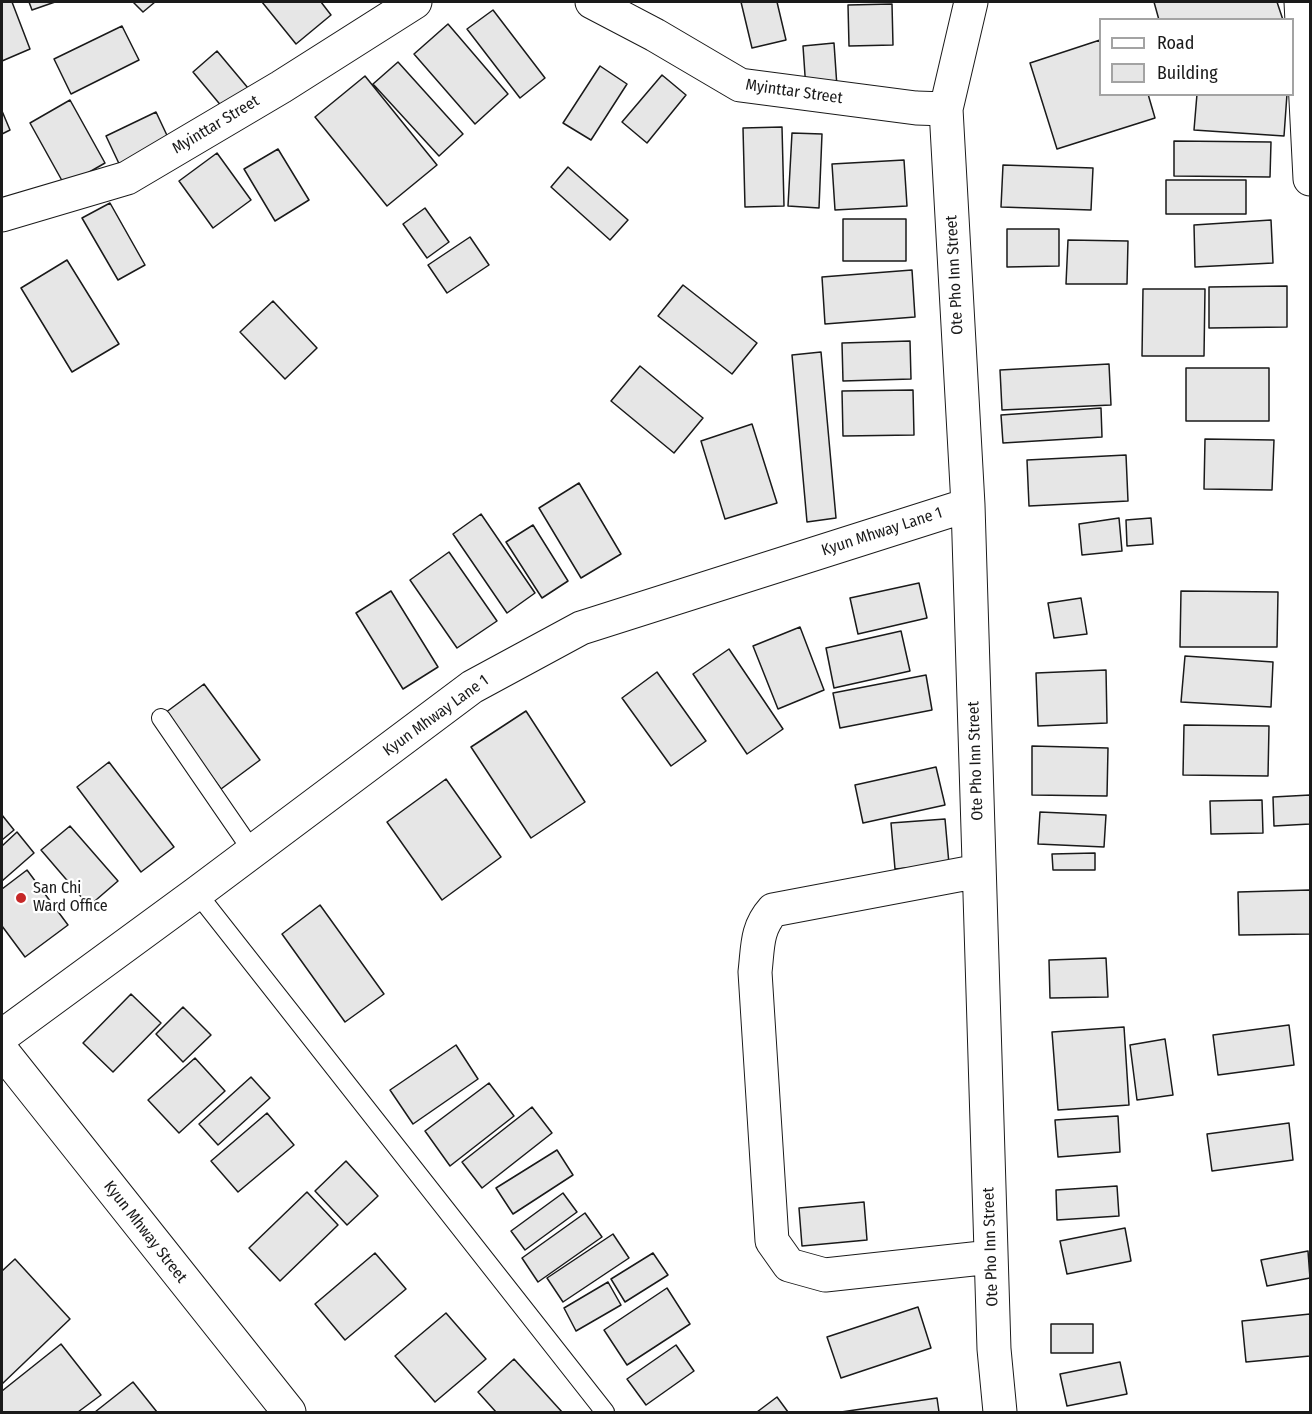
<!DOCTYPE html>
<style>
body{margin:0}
#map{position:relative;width:1312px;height:1414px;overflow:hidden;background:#fff;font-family:"Fira Sans Condensed",sans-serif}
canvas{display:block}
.frame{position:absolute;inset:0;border:3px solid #1a1a1a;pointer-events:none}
.legend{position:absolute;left:1099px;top:18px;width:195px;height:78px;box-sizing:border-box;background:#fff;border:2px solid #a3a3a3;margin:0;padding:8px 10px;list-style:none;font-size:18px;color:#1a1a1a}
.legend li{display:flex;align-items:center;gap:12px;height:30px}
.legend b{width:30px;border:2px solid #a3a3a3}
</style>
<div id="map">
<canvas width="1312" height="1414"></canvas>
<div class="frame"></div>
<ul class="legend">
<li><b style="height:8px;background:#fff"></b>Road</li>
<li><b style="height:16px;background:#e6e6e6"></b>Building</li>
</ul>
</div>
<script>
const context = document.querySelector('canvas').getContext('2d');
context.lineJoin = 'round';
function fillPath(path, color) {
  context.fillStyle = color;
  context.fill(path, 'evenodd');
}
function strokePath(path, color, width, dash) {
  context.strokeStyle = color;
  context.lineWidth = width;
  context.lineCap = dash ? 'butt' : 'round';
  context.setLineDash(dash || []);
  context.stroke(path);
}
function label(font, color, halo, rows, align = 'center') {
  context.font = font + ' "Fira Sans Condensed",sans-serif';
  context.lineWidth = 4.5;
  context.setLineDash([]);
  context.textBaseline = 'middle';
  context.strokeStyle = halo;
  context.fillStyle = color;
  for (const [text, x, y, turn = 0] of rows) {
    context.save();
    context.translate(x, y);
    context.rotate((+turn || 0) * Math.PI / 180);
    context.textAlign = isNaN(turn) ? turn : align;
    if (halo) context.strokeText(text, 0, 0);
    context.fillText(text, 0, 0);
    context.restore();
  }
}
const building = new Path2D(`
 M2,2H12L30,49L2,61Z
 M29,2H55L32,10Z
 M133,2H155L143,12Z
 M262,2H321L331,15L296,44Z
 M741,2H777L786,40L752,48Z
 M1154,2H1277L1283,20H1159Z
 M892,4L893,45L849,46L848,5Z
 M493,10L545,78L520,98L467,29Z
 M448,24L508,94L475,124L414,54Z
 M122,26L139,60L71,94L54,59Z
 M1100,40V94H1148L1155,118L1057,149L1030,63Z
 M834,43L837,87L806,90L803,46Z
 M217,51L248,88L223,108L193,72Z
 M398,62L463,134L439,156L373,84Z
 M600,66L627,84L591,140L563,123Z
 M662,75L686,95L647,143L622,122Z
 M365,76L437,165L387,206L315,117Z
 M1197,94H1287L1284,136L1194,130Z
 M70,100L105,163L65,186L30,123Z
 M2,111L10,130L2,134Z
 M156,112L172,146L122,170L106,136Z
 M782,127L784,206L745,207L743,128Z
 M792,133L822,134L819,208L788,206Z
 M1174,141L1271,142L1270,177L1174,176Z
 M278,149L309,200L275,221L244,169Z
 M217,153L251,200L213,228L179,181Z
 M904,160L907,206L835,210L832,164Z
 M1003,165L1093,168L1091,210L1001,207Z
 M568,167L628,220L610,240L551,187Z
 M1166,180H1246V214H1166Z
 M110,203L145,265L118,280L82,218Z
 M425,208L449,242L427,258L403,224Z
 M843,219H906V261H843Z
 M1271,220L1273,263L1195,267L1194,225Z
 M1007,229H1059V266L1007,267Z
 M470,237L489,265L447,293L428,265Z
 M1068,240L1128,241L1127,284H1066Z
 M67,260L119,344L72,372L21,288Z
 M912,270L915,317L825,324L822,277Z
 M683,285L757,343L732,374L658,316Z
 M1287,286V327L1209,328V287Z
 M1143,289H1205L1204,356H1142Z
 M273,301L317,348L285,379L240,332Z
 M910,341L911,379L843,381L842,343Z
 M821,352L836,518L807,522L792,355Z
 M1109,364L1111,405L1002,410L1000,370Z
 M640,366L703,418L674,453L611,401Z
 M1186,368H1269V421H1186Z
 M913,390L914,435L843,436L842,391Z
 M1101,408L1102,437L1003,443L1001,415Z
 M752,424L777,503L725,519L701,441Z
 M1205,439L1274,440L1272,490L1204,489Z
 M1126,455L1128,501L1029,506L1027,460Z
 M579,483L621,554L581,578L539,508Z
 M481,514L535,593L507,613L453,534Z
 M1119,518L1122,551L1082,555L1079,524Z
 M1151,518L1153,544L1127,546L1126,520Z
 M533,525L568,581L542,598L506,542Z
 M449,552L497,621L457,648L410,580Z
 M919,583L927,618L858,634L850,598Z
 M391,591L438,667L403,689L356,613Z
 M1181,591L1278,592L1277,647H1180Z
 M1081,598L1087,634L1054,638L1048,603Z
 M800,627L824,690L778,709L753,646Z
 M901,631L910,671L834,688L826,648Z
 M729,649L783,729L747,754L693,674Z
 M1185,656L1273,662L1271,707L1181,702Z
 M1106,670L1107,723L1038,726L1036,673Z
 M657,672L706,741L671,766L622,698Z
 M926,675L932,710L840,728L833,693Z
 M204,684L260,760L221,789L165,713Z
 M526,711L585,802L531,838L471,747Z
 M1184,725L1269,726L1268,776L1183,775Z
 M1032,746L1108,748L1107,796L1032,795Z
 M109,762L174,847L141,872L77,787Z
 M936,767L945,805L863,823L855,785Z
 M446,779L501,857L442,900L387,822Z
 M1310,795V824L1274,826L1273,797Z
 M1262,800L1263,833L1211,834L1210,801Z
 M1040,812L1106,815L1104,847L1038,844Z
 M2,815L14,830L2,840Z
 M945,819L949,864L895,869L891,823Z
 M70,826L118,881L89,906L41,850Z
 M17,832L34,853L2,881V846Z
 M1095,853V870H1053L1052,854Z
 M27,870L68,925L25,957L2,926V889Z
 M1310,890V934L1239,935L1238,892Z
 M320,905L384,994L345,1022L282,934Z
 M1106,958L1108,997L1050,998L1049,960Z
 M131,994L161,1023L113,1072L83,1043Z
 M183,1007L211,1035L183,1062L156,1034Z
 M1289,1025L1294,1065L1218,1075L1213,1035Z
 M1124,1027L1129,1105L1058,1110L1052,1032Z
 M1165,1039L1173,1095L1137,1100L1130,1045Z
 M456,1045L478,1079L413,1124L390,1090Z
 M195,1058L225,1091L179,1133L148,1100Z
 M251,1077L270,1098L218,1145L199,1124Z
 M489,1083L514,1116L450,1166L425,1131Z
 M532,1107L552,1133L482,1188L462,1162Z
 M267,1113L294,1145L238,1192L211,1161Z
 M1118,1116L1120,1152L1058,1157L1055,1120Z
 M1289,1123L1293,1160L1212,1171L1207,1134Z
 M557,1150L573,1175L513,1214L496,1188Z
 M346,1161L378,1196L347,1225L315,1191Z
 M1117,1186L1119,1216L1057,1220L1056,1190Z
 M307,1192L338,1225L280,1281L249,1248Z
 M563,1193L577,1212L525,1250L511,1231Z
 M864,1202L867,1240L802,1246L799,1208Z
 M585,1213L602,1237L538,1282L522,1258Z
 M1125,1228L1131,1261L1067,1274L1060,1241Z
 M613,1234L629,1258L563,1302L547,1278Z
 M1308,1251L1310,1278L1267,1286L1261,1260Z
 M375,1253L406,1289L345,1340L315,1304Z
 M653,1253L668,1275L625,1302L611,1279Z
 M15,1259L70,1319L2,1384V1271Z
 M608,1282L621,1305L576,1331L564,1308Z
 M667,1288L690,1324L627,1365L604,1330Z
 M918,1307L931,1348L841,1378L827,1337Z
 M446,1313L486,1359L435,1402L395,1356Z
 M1310,1314V1356L1246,1362L1242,1321Z
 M1051,1324H1093V1353H1051Z
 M61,1344L101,1395L78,1412H2V1391Z
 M676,1345L694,1371L646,1405L627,1379Z
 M514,1359L562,1412H496L478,1392Z
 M1120,1362L1127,1394L1067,1406L1060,1374Z
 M133,1382L157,1412H95Z
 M777,1397L788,1412H757Z
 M937,1398L939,1412H841Z`);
fillPath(building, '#e6e6e6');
strokePath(building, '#1a1a1a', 1.5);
const lane = new Path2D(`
 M161,718L253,852
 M197,893L605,1412`);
const street = new Path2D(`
 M592,2L655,35L740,85L916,108L946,109
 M971,2L946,109L968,505L994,1349L1000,1412
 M1301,2L1310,179
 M2,215L127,178L281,87L415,2
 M979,871L773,910C756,929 758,947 755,972L772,1241L789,1265L825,1275L991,1257
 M2,1036L197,893L472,687L581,628L968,505`);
const secondary = new Path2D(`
 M2,1051L289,1412`);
strokePath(lane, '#1a1a1a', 20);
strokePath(street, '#1a1a1a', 35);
strokePath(secondary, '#1a1a1a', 35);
strokePath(lane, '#fff', 18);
strokePath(street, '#fff', 33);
strokePath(secondary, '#fff', 33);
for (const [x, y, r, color] of [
 [21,898,6,"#c62828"]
]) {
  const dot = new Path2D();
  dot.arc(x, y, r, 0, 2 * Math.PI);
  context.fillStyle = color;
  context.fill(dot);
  strokePath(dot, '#fff', 2);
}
label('16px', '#1a1a1a', '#fff', [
 ["Myinttar Street",794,92,8],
 ["Myinttar Street",216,125,-31],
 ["Ote Pho Inn Street",955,275,-93],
 ["Kyun Mhway Lane 1",882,532,-18],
 ["Kyun Mhway Lane 1",436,716,-36],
 ["Ote Pho Inn Street",976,761,-92],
 ["Kyun Mhway Street",145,1232,52],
 ["Ote Pho Inn Street",991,1247,-92]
]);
label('16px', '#1a1a1a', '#fff', [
 ["San Chi",33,889],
 ["Ward Office",33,907]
], 'left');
</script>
